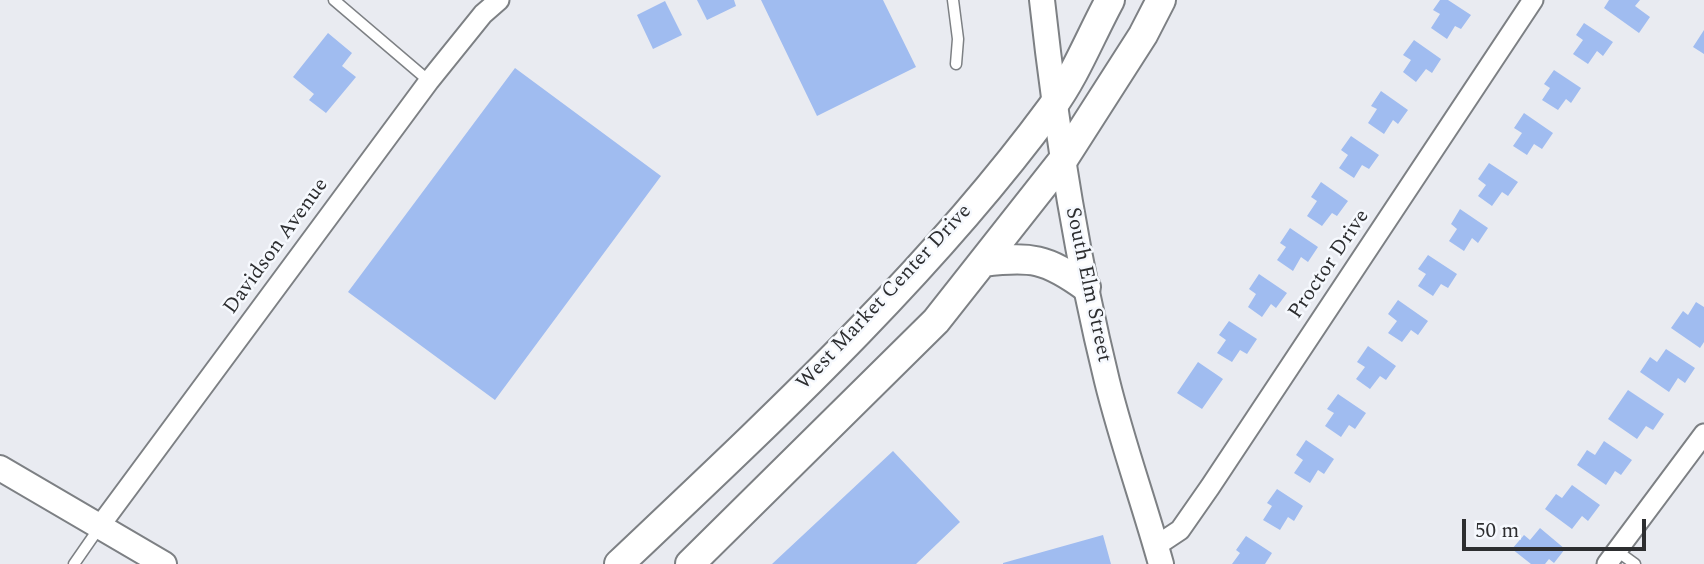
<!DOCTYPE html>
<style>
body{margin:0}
#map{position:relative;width:1704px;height:564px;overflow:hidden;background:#e9ebf1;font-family:Spectral,serif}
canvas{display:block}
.scale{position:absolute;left:1462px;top:519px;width:184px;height:32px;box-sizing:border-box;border:4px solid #2d2e30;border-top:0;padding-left:9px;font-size:21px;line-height:24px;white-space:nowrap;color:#2d2e30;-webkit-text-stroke:5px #f6f9fe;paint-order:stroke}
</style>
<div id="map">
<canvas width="1704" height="564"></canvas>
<div class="scale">50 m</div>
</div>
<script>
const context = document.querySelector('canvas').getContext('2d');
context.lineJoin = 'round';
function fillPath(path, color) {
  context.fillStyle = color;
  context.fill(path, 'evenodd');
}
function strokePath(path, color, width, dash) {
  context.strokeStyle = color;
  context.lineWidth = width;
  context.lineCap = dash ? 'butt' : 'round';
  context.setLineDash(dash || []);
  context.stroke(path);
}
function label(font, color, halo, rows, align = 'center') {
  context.font = font + ' Spectral,serif';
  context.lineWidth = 5;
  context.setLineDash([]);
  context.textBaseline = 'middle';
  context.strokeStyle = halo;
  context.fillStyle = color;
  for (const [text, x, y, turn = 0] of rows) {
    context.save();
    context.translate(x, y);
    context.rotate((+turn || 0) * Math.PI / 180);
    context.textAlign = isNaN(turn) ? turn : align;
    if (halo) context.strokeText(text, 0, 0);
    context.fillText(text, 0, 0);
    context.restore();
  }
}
fillPath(new Path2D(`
 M697,0H734L736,6L707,20Z
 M761,0H883L916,67L817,116Z
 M1440,0H1448L1471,15L1461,29L1455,26L1447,39L1431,28L1440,14L1433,10Z
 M1609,0H1640L1635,6L1650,17L1639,33L1604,8Z
 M665,1L682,35L653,49L637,15Z
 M1584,23L1613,42L1603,56L1597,51L1588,64L1573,54L1583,40L1576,35Z
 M1704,30V54L1693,47Z
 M328,33L352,53L342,66L356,77L326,113L309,100L314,94L293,77Z
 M1414,40L1441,59L1432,73L1426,69L1416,82L1403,72L1411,60L1403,55Z
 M515,68L661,176L495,400L348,292Z
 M1554,70L1581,88L1571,103L1566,99L1558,110L1542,100L1550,88L1544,84Z
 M1381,91L1408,110L1398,124L1393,120L1384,134L1368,123L1377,109L1371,106Z
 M1524,113L1553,133L1542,149L1534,144L1527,155L1513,146L1522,133L1514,128Z
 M1351,136L1379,155L1369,169L1362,165L1354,178L1339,168L1348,155L1341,150Z
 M1489,163L1518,182L1508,196L1502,192L1492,206L1478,196L1486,185L1478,179Z
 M1321,182L1348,201L1337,216L1332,213L1322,226L1307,216L1317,201L1311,197Z
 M1460,209L1488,228L1478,243L1472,238L1464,251L1449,241L1457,229L1451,224Z
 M1290,228L1318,247L1308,262L1301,257L1293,271L1277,260L1286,247L1280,243Z
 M1428,255L1457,274L1448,288L1441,284L1433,296L1418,286L1426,274L1418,269Z
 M1259,274L1287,293L1276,308L1271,304L1262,317L1248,307L1256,294L1249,289Z
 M1398,300L1428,321L1418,335L1411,330L1402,342L1388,333L1397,321L1388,314Z
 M1696,302L1704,307V342L1700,348L1671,328L1683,311L1688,315Z
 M1229,321L1257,339L1247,354L1240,350L1232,362L1217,353L1226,340L1219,335Z
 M1368,346L1396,366L1386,380L1380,376L1370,389L1356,379L1365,367L1357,362Z
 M1666,349L1695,368L1685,383L1678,378L1669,392L1640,372L1650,357L1657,362Z
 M1198,362L1223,379L1202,409L1177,393Z
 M1628,390L1664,414L1653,430L1646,426L1637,439L1608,419Z
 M1338,394L1366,413L1355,429L1349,425L1341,437L1325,426L1334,413L1327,409Z
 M1306,440L1334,459L1324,474L1318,470L1310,483L1294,473L1303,460L1296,455Z
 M1604,441L1632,460L1621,475L1615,471L1606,485L1577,465L1587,450L1595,455Z
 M893,451L960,522L916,564H772Z
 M1572,485L1600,505L1588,521L1582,516L1572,529L1545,509L1556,494L1562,498Z
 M1277,489L1303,506L1294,521L1288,517L1280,530L1263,520L1272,506L1267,503Z
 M1540,528L1565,549L1554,563L1549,559L1545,564H1531L1512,549L1524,535L1530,540Z
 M1103,535L1111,564H1003V563Z
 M1246,536L1272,553L1265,564H1232L1240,553L1236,550Z`), '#a0bcf0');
const service = new Path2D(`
 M334,0L429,81
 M953,0L958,39L956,64
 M1617,551L1635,564
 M74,564L99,528`);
const minor = new Path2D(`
 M99,527L429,81L483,14L499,0
 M1156,546L1180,530L1210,487L1533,0
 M1607,564L1704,434`);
const tertiary = new Path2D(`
 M1042,0C1056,128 1076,255 1107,381C1122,442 1144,503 1161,564
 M0,468L164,564`);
const secondary = new Path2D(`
 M983,262C1031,256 1046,258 1086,287
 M619,564C768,423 930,273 1052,107C1075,76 1091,35 1110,0
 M690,564L936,321L1063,160L1143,35L1161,0`);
strokePath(service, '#7d8084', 13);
strokePath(minor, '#7d8084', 23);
strokePath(tertiary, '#7d8084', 28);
strokePath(secondary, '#7d8084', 32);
strokePath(service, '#fff', 10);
strokePath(minor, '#fff', 19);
strokePath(tertiary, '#fff', 24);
strokePath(secondary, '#fff', 28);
label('21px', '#2d2e30', '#f6f9fe', [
 ["Davidson Avenue",277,247,-54],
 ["Proctor Drive",1330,265,-56],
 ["South Elm Street",1087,285,78],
 ["West Market Center Drive",885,298,-47]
]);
</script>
